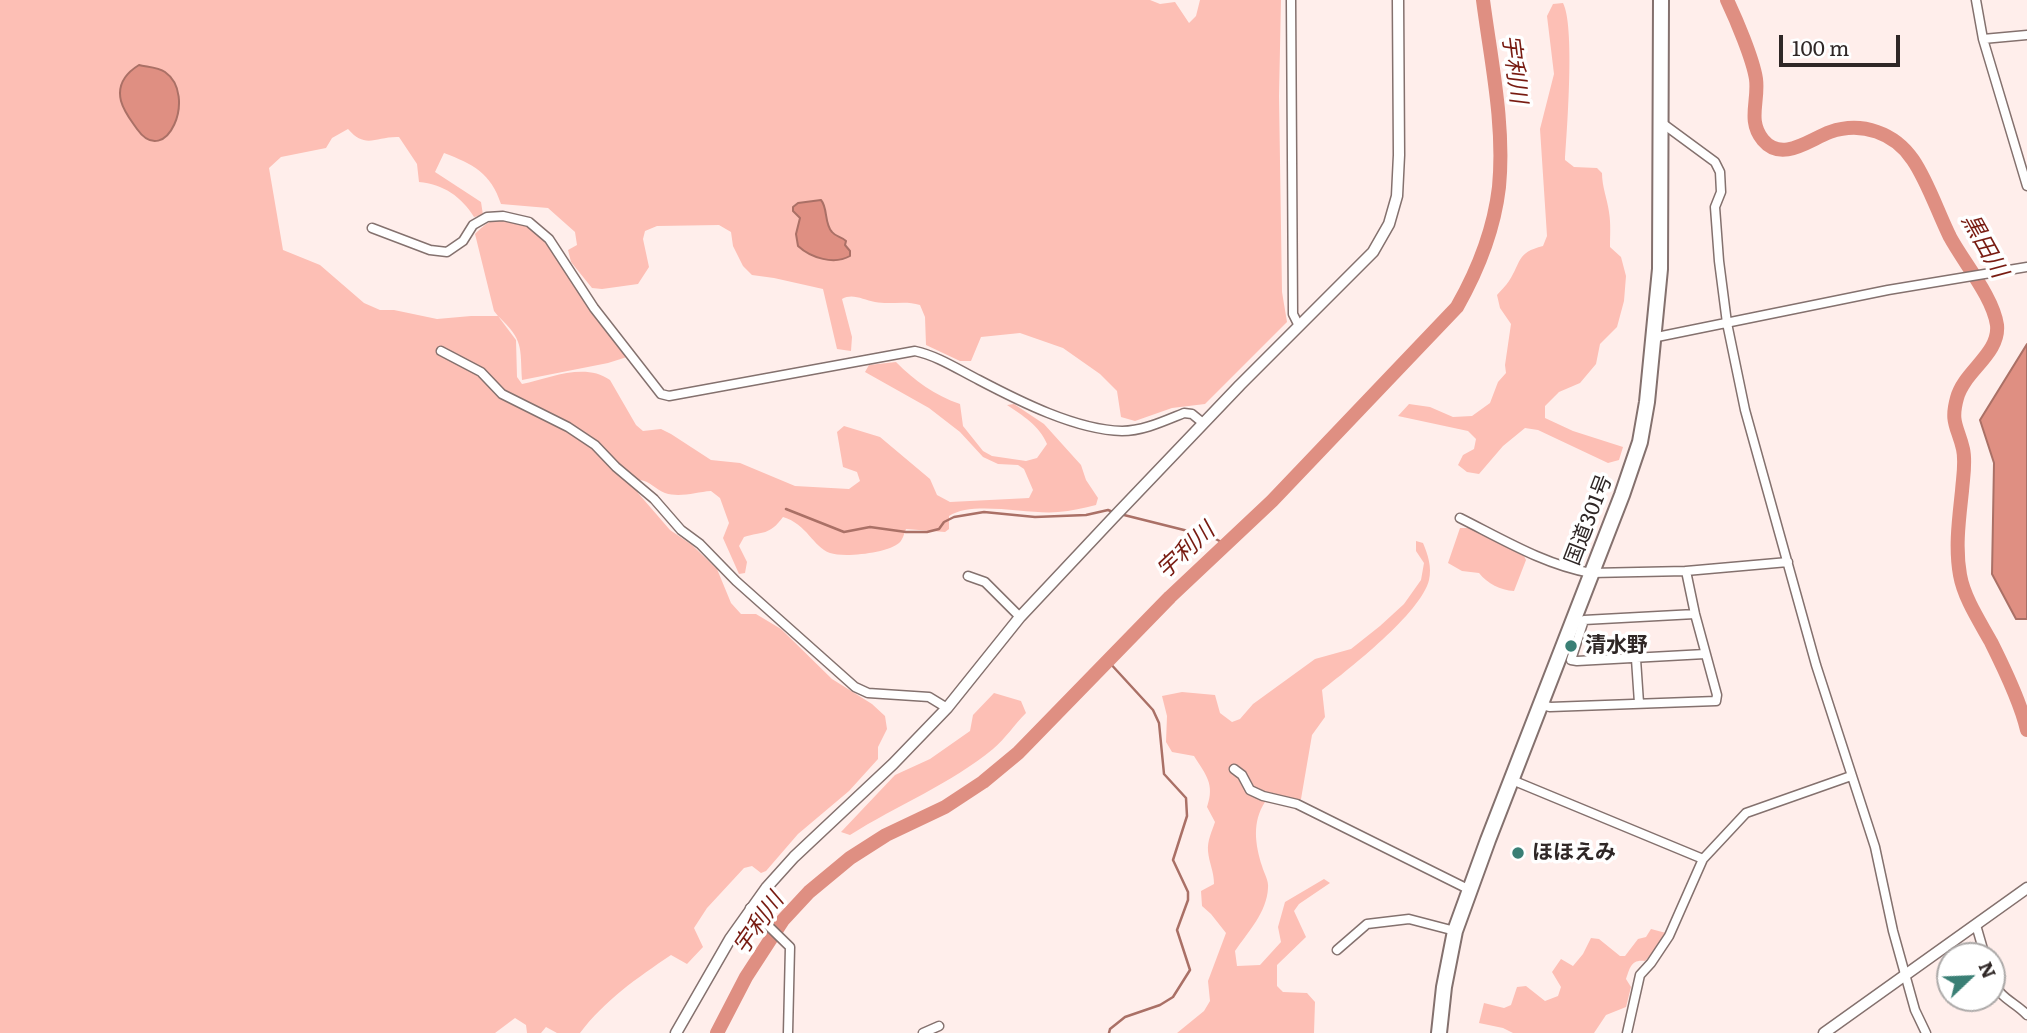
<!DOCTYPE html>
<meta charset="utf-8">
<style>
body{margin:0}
#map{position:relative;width:2027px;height:1033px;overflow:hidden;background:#ffeeeb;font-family:Literata,serif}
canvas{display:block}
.north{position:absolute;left:1936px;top:942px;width:70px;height:70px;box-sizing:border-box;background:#fff;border:2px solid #aca9a8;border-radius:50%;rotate:67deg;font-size:19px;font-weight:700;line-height:28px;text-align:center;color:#2f2726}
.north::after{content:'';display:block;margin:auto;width:24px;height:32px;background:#3a7f75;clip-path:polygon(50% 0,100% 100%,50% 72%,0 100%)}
.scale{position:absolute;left:1779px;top:35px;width:121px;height:32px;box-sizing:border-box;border:4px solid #2f2726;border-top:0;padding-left:9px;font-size:21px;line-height:24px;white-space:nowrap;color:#2f2726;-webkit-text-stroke:5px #fff;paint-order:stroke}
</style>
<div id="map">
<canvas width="2027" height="1033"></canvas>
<div class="north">N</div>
<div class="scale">100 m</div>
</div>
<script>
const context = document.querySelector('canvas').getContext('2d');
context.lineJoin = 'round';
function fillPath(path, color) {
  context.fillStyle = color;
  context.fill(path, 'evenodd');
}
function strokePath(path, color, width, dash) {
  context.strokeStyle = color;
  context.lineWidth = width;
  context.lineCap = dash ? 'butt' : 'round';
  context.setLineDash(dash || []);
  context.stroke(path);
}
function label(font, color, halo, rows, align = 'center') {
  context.font = font + ' Literata,"Noto Sans JP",serif';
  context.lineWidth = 7;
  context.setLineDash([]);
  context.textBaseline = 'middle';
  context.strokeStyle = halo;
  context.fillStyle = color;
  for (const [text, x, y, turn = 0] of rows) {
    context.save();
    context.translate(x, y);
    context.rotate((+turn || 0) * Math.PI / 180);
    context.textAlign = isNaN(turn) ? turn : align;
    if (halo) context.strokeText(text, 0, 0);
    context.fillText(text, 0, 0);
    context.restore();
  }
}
fillPath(new Path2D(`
 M0,0H1150L1160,4L1175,2L1189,23L1196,16L1200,0H1281L1279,96L1282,292L1287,322L1205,404L1172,408L1135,421L1121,417L1117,391L1100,374L1063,348L1020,333L981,337L971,361H960L926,345L925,317L920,305C905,300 891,305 875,302C863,300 853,293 842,299L852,337L851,351L837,349L823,289L774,278L752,275L743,266L733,246L731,232L719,225L657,226L645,231L643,239L649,267L638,284L602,289L592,288L571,262L568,250L577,245L575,232L548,208L501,204C491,173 473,164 444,153L435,172L481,202L483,215L474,217C462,197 443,184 419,182L417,164L399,137C376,136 366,150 348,129L332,138L326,148L281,157L269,168L283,250L320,265L364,303L380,310H394L437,319L471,316H498L494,311L475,234C480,229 486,223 492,221C536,206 562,267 582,295C596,316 612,336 627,357L608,363L522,380C520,346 524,341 498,316L516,340L517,377L522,384C550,378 585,362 610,380L636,425L643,431L661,429L671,434L711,460L740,463L795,486L849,489L860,481L857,472L843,467L837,432L844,426L880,437L930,479L937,495L950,502L1029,498L1033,490L1024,469L1018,465L998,464L983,457L960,432L929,408L865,372L869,365L896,362C915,381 934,395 960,404L963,426L983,451L992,456L1026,461L1037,458L1047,444C1039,425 1023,416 1007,405L1014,404L1044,424L1081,465L1086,480L1098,498L1096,505C1084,508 1071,511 1058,512C1029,515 973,500 949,516V529L945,532L906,529C904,533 903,540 899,543C888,553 844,558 830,553C813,547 807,524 783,517C769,536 763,531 744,537L739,546L747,562L745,573L739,574L723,538L729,523L720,498L711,491C696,492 680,498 665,493C656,490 650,481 640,480L638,493L670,530L692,545L717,569L731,603L741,614H756L781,629L832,679L872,704L885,716L887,729L878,747V759L849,791L798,834L766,871L761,873L752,866L744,868L707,908L694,928L703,947L687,964L671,955C637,978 605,1000 580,1033H557L546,1027L541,1033H527L526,1025L515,1018L495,1033H0Z
 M1563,3C1575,26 1567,129 1565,160L1574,167L1597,168L1602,173C1602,187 1607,198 1609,212C1611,224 1610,236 1610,247L1621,257L1626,276L1624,301L1617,327L1600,344L1596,364L1580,383L1559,392L1545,406V418L1573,431L1623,447L1619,460L1608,463L1538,430L1525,428L1503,446L1479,474L1467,472L1458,465L1463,455L1474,449L1476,439L1468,431L1398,416L1409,404L1430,407L1453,417L1472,416L1490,403L1498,382L1506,373L1505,365L1511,324L1500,308L1497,295C1501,290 1506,286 1509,281C1522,261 1516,253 1543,246L1547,236L1540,129L1554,74L1547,16L1553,4Z
 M1460,528H1469L1524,556L1526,560L1514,591C1500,590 1488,584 1479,573L1462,571L1448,563Z
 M1416,541L1423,543C1428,555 1432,567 1429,580C1421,613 1349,669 1322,690L1325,717L1312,735L1301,799L1287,805L1265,802C1252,822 1255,844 1262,866C1264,873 1269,881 1268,888C1267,912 1248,932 1235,951L1237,966L1260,965L1281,942L1278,927L1285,902L1324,879L1330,883L1299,904L1294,911L1306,937L1277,965V986L1283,992L1307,993L1315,1002L1314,1033H1177L1204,1011L1210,1001L1208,981L1226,933L1211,914L1202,906L1201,891L1214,884C1214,871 1209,863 1208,851C1207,841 1212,831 1215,822L1207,807C1215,784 1206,775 1194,756L1172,752L1166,742L1167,716L1162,696L1182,692L1215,695L1220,713L1232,722L1240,719L1253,704L1315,659L1351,649L1380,626L1404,604L1421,580L1424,563L1416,551Z
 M994,693L1021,701L1026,713C1015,724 1005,739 993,749C952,783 896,806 850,835L841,832L895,775L930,759L970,731L973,715Z
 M1651,929L1666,933L1657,948L1645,961C1631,959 1630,968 1626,979L1631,987L1626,1007L1606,1015L1594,1033H1513L1503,1028L1479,1023L1484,1003L1504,1008L1511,1005L1517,987L1526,986L1545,1001L1558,996L1561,987L1552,972L1561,959L1573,966L1583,954L1591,938L1599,939L1620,956H1625L1638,939L1646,937Z`), '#fdbfb5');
const water = new Path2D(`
 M139,65C147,67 158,67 165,72C198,95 166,170 137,129C130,119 124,112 121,101C117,85 126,73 139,65Z
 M821,200C828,208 824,223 832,232C836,237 842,237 846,241L845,245L850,251V256C834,265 811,258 798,246L796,234L800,218L793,211V207L798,203Z
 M2027,344V619H2016L1992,574L1994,463L1980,420Z`);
fillPath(water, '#df8f82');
strokePath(water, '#aa7066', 2);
strokePath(new Path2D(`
 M786,509L844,532L870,527L906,532H927L939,529L944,522L954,517L984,512L1035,517L1086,515L1108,510L1113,512
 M1120,514L1212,537L1225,544
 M1108,661L1153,710L1159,723L1164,774L1186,798L1187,816L1173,860L1188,892V900L1177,930L1190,970L1173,997L1160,1005L1125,1017L1110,1029L1109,1033`), '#aa7066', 2.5);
strokePath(new Path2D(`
 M1727,0C1736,19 1753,59 1756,79C1759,101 1747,121 1763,140C1782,163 1810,139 1830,132C1862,121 1895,133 1913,160C1928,182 1938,213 1950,237C1964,263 1993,297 1997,325C2000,354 1964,371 1957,398C1950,423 1958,427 1963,449C1966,462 1963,477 1962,491C1959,519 1955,547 1960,575C1964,598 1980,622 1991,642C2004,668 2021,703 2027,730
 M717,1033L746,977L783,920L809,892L850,858L886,835L945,807L983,782L1018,753L1170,597L1272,501L1457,307C1478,270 1494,230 1499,187C1505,125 1491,61 1483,0`), '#df8f82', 14);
const minor = new Path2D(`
 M1291,0L1293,314L1299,326
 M1976,0L1983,39L2027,186
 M1983,39L2027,35
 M1662,123L1715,162L1720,172L1721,192L1715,207L1719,261L1727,323L1745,410L1816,665L1875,847L1893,931L1915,1010L1926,1033
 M372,228L430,250L447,252L463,241L473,225L487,217L503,216L529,222L549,239L594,308L661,394L669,396L915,351C938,356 959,370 979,380C1019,401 1076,430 1122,431C1143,431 1164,421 1184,413L1192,414L1203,423
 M1652,338L1888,290L2027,267
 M441,351L481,372L502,394L568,427L595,445L616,467L654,499L681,530L700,544L736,581L855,687L868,693L929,697L947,708
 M1460,518C1502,539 1545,565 1591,573L1686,571L1788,562
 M968,576L985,582L1020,617
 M1695,614L1584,620L1571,660L1577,661L1705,654
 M1636,659L1639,703
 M1542,705L1550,707L1716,701L1717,695L1695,614L1686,571
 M1234,769L1242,775L1250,790L1263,796L1297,804L1470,890
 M1512,780L1703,859
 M750,908L790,947L788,1033
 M1976,925L1985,956
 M1337,950L1367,924L1409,919L1455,931
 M1992,978C2000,1000 2013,1000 2027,1015
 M923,1033L939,1026
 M1627,1033L1640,975L1651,963L1669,936L1703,859L1746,813L1851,776`);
const tertiary = new Path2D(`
 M676,1033L730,939L767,887L794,857L893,764L947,708L1020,617L1113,518L1240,385L1373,252L1389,224L1397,196L1399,155L1398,0
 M1824,1033L2027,888`);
const trunk = new Path2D(`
 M1439,1033L1444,987L1455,931L1488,840L1622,495L1640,442L1647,402L1660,269L1661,0`);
strokePath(minor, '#84716e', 11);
strokePath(tertiary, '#84716e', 13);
strokePath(trunk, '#84716e', 18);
strokePath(minor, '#fff', 8);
strokePath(tertiary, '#fff', 10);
strokePath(trunk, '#fff', 14);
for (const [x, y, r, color] of [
 [1571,646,7,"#3a7f75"],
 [1518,853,7,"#3a7f75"]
]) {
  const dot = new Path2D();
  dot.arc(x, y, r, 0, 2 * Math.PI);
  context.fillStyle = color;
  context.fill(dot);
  strokePath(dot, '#fff', 2.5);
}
label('21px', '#2f2726', '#fff', [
 ["国道301号",1589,520,-69]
]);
label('bold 21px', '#2f2726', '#fff', [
 ["清水野",1585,646],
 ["ほほえみ",1532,853]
], 'left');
label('italic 23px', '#781b11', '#fff', [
 ["宇利川",1514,69,83],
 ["黒田川",1984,246,61],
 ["宇利川",1186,551,-43],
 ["宇利川",759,924,-55]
]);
</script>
